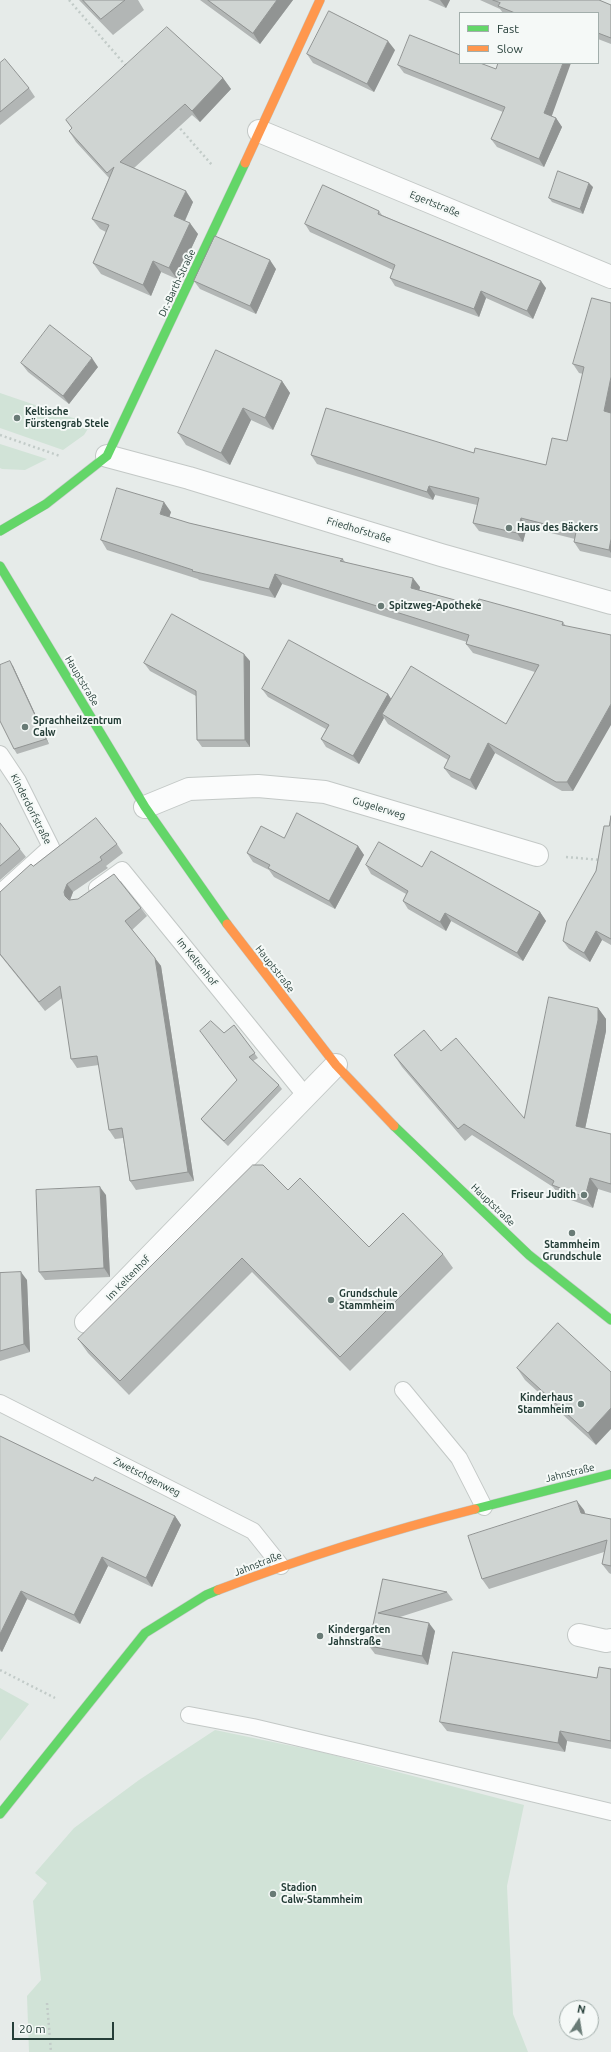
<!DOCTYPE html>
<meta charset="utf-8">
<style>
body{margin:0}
#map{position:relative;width:611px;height:2052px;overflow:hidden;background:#e6ebe9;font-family:Ubuntu,sans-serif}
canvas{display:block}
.legend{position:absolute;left:459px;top:12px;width:140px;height:52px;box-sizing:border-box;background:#f5f9f7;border:1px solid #a2aeab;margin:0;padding:5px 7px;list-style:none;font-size:12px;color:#253e38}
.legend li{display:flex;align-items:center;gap:8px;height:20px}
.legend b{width:20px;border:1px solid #a2aeab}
.north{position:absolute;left:559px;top:2000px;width:40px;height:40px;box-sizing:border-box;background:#f5f9f7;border:1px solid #a2aeab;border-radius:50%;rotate:12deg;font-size:11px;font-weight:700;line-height:16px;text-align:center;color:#253e38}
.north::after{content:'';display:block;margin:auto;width:14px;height:18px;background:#697b76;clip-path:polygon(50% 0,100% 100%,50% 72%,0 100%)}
.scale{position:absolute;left:12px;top:2022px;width:102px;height:18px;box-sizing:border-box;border:2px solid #253e38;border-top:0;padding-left:5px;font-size:12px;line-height:14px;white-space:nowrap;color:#253e38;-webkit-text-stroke:3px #f5f9f7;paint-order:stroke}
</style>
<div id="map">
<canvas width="611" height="2052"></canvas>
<ul class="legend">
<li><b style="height:5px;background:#63d668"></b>Fast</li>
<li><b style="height:5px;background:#ff974d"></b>Slow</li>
</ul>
<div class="north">N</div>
<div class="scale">20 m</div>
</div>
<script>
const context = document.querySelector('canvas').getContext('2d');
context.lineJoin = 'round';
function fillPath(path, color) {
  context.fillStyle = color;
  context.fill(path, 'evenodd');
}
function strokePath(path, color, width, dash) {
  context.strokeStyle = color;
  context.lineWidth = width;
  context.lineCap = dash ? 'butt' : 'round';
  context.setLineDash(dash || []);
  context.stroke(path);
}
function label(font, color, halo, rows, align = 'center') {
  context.font = font + ' Ubuntu,sans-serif';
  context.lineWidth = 4;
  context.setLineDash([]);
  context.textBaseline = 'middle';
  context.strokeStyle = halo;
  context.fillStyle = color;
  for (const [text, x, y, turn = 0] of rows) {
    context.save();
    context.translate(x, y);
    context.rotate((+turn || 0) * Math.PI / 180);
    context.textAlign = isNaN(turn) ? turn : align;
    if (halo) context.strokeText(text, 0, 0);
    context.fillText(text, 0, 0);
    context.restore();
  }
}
fillPath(new Path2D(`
 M0,393L91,424L84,435L63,450L0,428Z
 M0,444L47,459L25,470L2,469L0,468Z
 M0,1688L29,1704L0,1741Z
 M215,1730L321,1752L524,1805L507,1886L513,2014L528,2052H29L27,1996L41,1980L33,1901L47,1883L35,1873L74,1828L139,1780Z`), '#d1e3d7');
const lane = new Path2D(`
 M0,754L18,781L51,847L0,893
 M97,888L122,870L305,1095
 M403,1390L459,1458L484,1507
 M0,1403L253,1531L281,1566
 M189,1715L253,1727L611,1812`);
const street = new Path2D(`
 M259,131L611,277
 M107,456L189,478L441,555L611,603
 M145,807L189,789L258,786L325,792L537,855
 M86,1322L336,1065
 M579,1635L606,1641L611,1640`);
const fast = new Path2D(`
 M0,531L46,504L107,456L245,163
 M0,566L145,807L227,924
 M394,1126L529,1255L611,1320
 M475,1509L611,1474
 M0,1814L145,1633L206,1595L218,1590`);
const slow = new Path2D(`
 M245,163L320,0
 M227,924L336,1065L394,1126
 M218,1590C302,1558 388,1531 475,1509`);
strokePath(lane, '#c3c8c6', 18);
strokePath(street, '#c3c8c6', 24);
strokePath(fast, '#c2c8c6', 10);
strokePath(slow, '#c2c8c6', 10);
strokePath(new Path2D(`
 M69,0L127,67
 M177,125L212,165
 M0,435L60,456
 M566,857L601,860
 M0,1670L55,1698
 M47,2003L51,2052`), '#c2cbc8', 2.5, [2, 3]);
strokePath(lane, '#fbfcfc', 16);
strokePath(street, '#fbfcfc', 22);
strokePath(fast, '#63d668', 9);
strokePath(slow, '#ff974d', 9);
fillPath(new Path2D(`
 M79,0H138L144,10L113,35Z
 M200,0H293L260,44Z
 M428,0H450L446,8Z
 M480,0H599L611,5V44L598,39V13H503L500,9Z
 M395,50L374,92L313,63L307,54Z
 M0,63L29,88L35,97L0,125Z
 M398,65L496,69L552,117L556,118L562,127L544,167L497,147L491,139L503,112L404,73Z
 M223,78L231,89L200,122L192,115L134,168L193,202L185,221L198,234L177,279L161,272L151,296L101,274L93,263L106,232L100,229L92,219L109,178L76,142L69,131L72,128L66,120Z
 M593,187L583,214L552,202L549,198Z
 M379,211L382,215L546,288L533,319L486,298L479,317L395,286L390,278L393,270L310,232L305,224Z
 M276,269L256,314L200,289L194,281Z
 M611,303V558L580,551L574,542L575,539L527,527L523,542L479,531L473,523L477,505L435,495L433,500L317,464L311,455L474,453L546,465L567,441L583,374L579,373L573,364Z
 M21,363L98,367L69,404L28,372Z
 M282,381L290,393L273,430L251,420L230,465L186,445L178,433Z
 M171,512L169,517L189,523L343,559L345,562L420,587L419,590L477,606L563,622L565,625L573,791H562L495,753L476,790L451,777L444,768L448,760L388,724L384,718L359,764L326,747L321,739L326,729L268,697L262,689L388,694L391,699L506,724L535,672L473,653L466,644L467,642L282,584L275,598L199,580L198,579L107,550L101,540Z
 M250,661V747H202L197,740L196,696L150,671L144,663Z
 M13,666L49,744L17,754L14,749Z
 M611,816V945L602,940L590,962L569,949L563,941L596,871L609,826Z
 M0,823L26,857L0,880Z
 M284,838L358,846L364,855L335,909L274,877L269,870L253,862L247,853Z
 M117,844L123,853L106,866L108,868L73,892L70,900L141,908L147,916L132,930L161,966L194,1181L136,1190L130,1181L123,1138L115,1139L109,1130L99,1065L77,1068L71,1059L62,998L45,1011L0,955V892L33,866Z
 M366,865L422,867L540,912L546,921L523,961L451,921L446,931L408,909L403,901L406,894L371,874Z
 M598,1008L606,1019V1031L585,1129L611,1134V1193L598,1189L593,1208L560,1196L553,1187L472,1135L465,1141L402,1067L394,1055L441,1051L524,1118Z
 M234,1025L258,1058L253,1061L279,1085L282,1089L228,1146L204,1123L201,1119L237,1081L224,1033Z
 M288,1190L369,1247L443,1254L453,1268L350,1371L252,1272L129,1395L88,1353L78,1339Z
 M106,1195L110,1277L45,1280L39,1272Z
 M0,1273L27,1280L30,1352L0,1361Z
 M558,1323L596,1445L525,1380L517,1368Z
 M0,1436L93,1481L175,1516L181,1525L152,1587L108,1566L80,1624L27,1599L2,1652L0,1651Z
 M584,1510L585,1514L611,1519V1574L609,1573L602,1564L604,1552L489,1589L482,1579Z
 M383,1579L447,1592L453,1600L400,1617L435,1631L428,1665L375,1654L369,1646Z
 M611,1669V1749L567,1741L565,1752L447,1731L440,1722L597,1678Z`), '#b2b6b5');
fillPath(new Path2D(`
 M277,0H293L260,44L253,33Z
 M440,0H450L446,8Z
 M388,41L395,50L374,92L367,84Z
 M563,63H571L550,121L544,113Z
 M223,78L231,89L200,122L192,111Z
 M556,118L562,127L544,167L539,159Z
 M589,183L593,187L583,214L580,209Z
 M186,191L193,202L182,227L174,216Z
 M190,223L198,234L177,279L169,268Z
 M270,260L276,269L256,314L250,306Z
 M153,261L161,272L151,296L143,285Z
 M541,281L546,288L533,319L527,311Z
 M481,291L486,298L479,317L474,309Z
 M92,358L98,367L69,404L63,396Z
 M611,377V414L604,411Z
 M282,381L290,393L273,430L265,418Z
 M243,408L251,420L230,465L221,453Z
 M429,486L435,495L433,500L427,492Z
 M164,502L171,512L167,524L160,514Z
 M521,518L527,527L523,542L517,533Z
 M611,539V553L609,550Z
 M275,574L282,584L275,598L269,589Z
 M413,578L420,587L418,597L411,588Z
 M244,654L250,661V747L245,740Z
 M10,661L13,666L49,744L46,739Z
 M388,694L393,702L382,714L384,718L359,764L353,756Z
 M611,704V725L573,791L567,782Z
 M488,743L495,753L476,790L470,780Z
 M358,846L364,855L335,909L329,901Z
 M67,884L73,892L70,900L65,896L64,892Z
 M540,912L546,921L523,961L517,953Z
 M445,913L451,921L446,931L440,922Z
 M596,931L602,940L590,962L584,953Z
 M155,958L161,966L194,1181L188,1172Z
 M598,1008L606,1019V1031L583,1138L576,1126Z
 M590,1178L598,1189L593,1208L585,1197Z
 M100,1187L106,1195L110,1277L104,1268Z
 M21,1272L27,1280L30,1352L24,1344Z
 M611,1408V1429L596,1445L588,1433Z
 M577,1501L584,1510L588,1522L581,1513Z
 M175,1516L181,1525L152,1587L146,1578Z
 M102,1557L108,1566L80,1624L74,1615Z
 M21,1591L27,1599L2,1652L0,1649V1634Z
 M429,1623L435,1631L428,1665L422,1656Z
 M560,1731L567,1741L565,1752L558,1743Z`), '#919493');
const building = new Path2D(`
 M83,0H125L101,19Z
 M208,0H277L253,33Z
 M493,0H599L611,5V38L598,33V13H515L498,6L500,3Z
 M329,11L388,41L367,84L307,54Z
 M167,27L223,78L192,111L185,104L120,162L186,191L174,216L190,223L169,268L153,261L143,285L93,263L109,225L92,219L114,167L107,173L69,131L72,128L66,120Z
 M410,35L460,55V63H480L496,69L498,63H563L544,113L556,118L539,159L491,139L505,107L398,65Z
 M5,59L29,88L0,112V63Z
 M558,171L589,183L580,209L549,198Z
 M323,185L379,211L378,214L541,281L527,311L481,291L474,309L390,278L395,265L305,224Z
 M215,236L270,260L250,306L194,281Z
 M592,298L611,303V377L604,411L611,413V539L609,550L574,542L576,532L521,518L517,533L473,523L479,498L429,486L427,492L311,455L326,408L474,453L475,448L546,465L552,438L567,441L584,367L573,364Z
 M50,325L92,358L63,396L21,363Z
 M216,350L282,381L265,418L243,408L221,453L178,433Z
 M117,488L164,502L160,514L189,523L343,559L340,561L413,578L411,588L477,606L479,599L563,622L562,625L611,635V704L567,782H556L488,743L470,780L444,768L450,756L382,714L411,666L506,724L539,665L466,644L469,635L275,574L269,589L192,571L193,570L101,540Z
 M172,614L244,654L245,740H197L196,691L144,663Z
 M289,640L388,694L353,756L321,739L329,725L262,689Z
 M10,661L46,739L14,749L0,721V665Z
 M297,813L358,846L329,901L268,868L270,865L247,853L261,826L284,838Z
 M611,816V939L596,931L584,953L563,941L567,922L596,871L604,826H609Z
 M96,818L117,844L100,857L102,860L67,884L64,892L65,896L69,900L78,899L114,874L141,908L125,921L155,958L188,1172L130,1181L122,1128L109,1130L97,1056L71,1059L60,986L39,1002L0,954V892L31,864L33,866Z
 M0,823L20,849L0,866Z
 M379,842L422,867L431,851L540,912L517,953L445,913L440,922L403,901L408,891L366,865Z
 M549,997L598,1008V1020L576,1126L611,1134V1184L590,1178L585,1197L552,1185L554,1181L464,1124L458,1129L394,1055L424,1030L441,1051L456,1038L524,1118Z
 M211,1021L224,1033L234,1025L255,1053L249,1057L279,1085L224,1141L201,1119L237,1080L200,1031Z
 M253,1165H263L288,1190L300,1178L369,1247L403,1213L443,1254L340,1357L242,1258L120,1381L78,1339Z
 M100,1187L104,1268L39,1272L36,1190Z
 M21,1272L24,1344L0,1351V1273Z
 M558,1323L611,1372V1408L588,1433L517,1368Z
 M0,1436L93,1481L95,1477L175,1516L146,1578L102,1557L74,1615L21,1591L0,1634Z
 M577,1501L581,1513L611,1519V1566L602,1564L607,1540L482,1579L468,1536Z
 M383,1579L447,1592L378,1613L429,1623L422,1656L369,1646Z
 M453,1652L597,1678L599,1667L611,1669V1741L560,1731L558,1743L440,1722Z`);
fillPath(building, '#cfd4d2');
strokePath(building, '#919493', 1);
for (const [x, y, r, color] of [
 [17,418,4,"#697b76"],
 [509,528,4,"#697b76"],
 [381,606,4,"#697b76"],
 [25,727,4,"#697b76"],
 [584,1195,4,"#697b76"],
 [572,1233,4,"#697b76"],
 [331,1300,4,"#697b76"],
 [581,1404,4,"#697b76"],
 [320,1636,4,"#697b76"],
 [273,1894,4,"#697b76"]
]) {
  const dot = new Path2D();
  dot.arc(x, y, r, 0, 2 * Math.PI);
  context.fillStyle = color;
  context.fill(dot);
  strokePath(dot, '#f5f9f7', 1.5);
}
label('10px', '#253e38', '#f5f9f7', [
 ["Egertstraße",435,204,22],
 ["Dr.-Barth-Straße",177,283,-65],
 ["Friedhofstraße",359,530,17],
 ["Hauptstraße",82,681,59],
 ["Gugelerweg",379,808,17],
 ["Kinderdorfstraße",31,809,63],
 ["Im Keltenhof",197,962,51],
 ["Hauptstraße",275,969,52],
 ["Hauptstraße",493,1205,44],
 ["Im Keltenhof",128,1278,-46],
 ["Jahnstraße",570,1473,-14],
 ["Zwetschgenweg",147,1477,27],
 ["Jahnstraße",258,1564,-21]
]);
label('bold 10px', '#253e38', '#f5f9f7', [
 ["Keltische",25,412],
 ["Fürstengrab Stele",25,424],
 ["Haus des Bäckers",517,528],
 ["Spitzweg-Apotheke",389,606],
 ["Sprachheilzentrum",33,721],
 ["Calw",33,733],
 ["Friseur Judith",576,1195,"right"],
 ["Stammheim",572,1245,"center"],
 ["Grundschule",572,1257,"center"],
 ["Grundschule",339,1294],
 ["Stammheim",339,1306],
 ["Kinderhaus",573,1398,"right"],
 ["Stammheim",573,1410,"right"],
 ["Kindergarten",328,1630],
 ["Jahnstraße",328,1642],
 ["Stadion",281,1888],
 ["Calw-Stammheim",281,1900]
], 'left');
</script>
